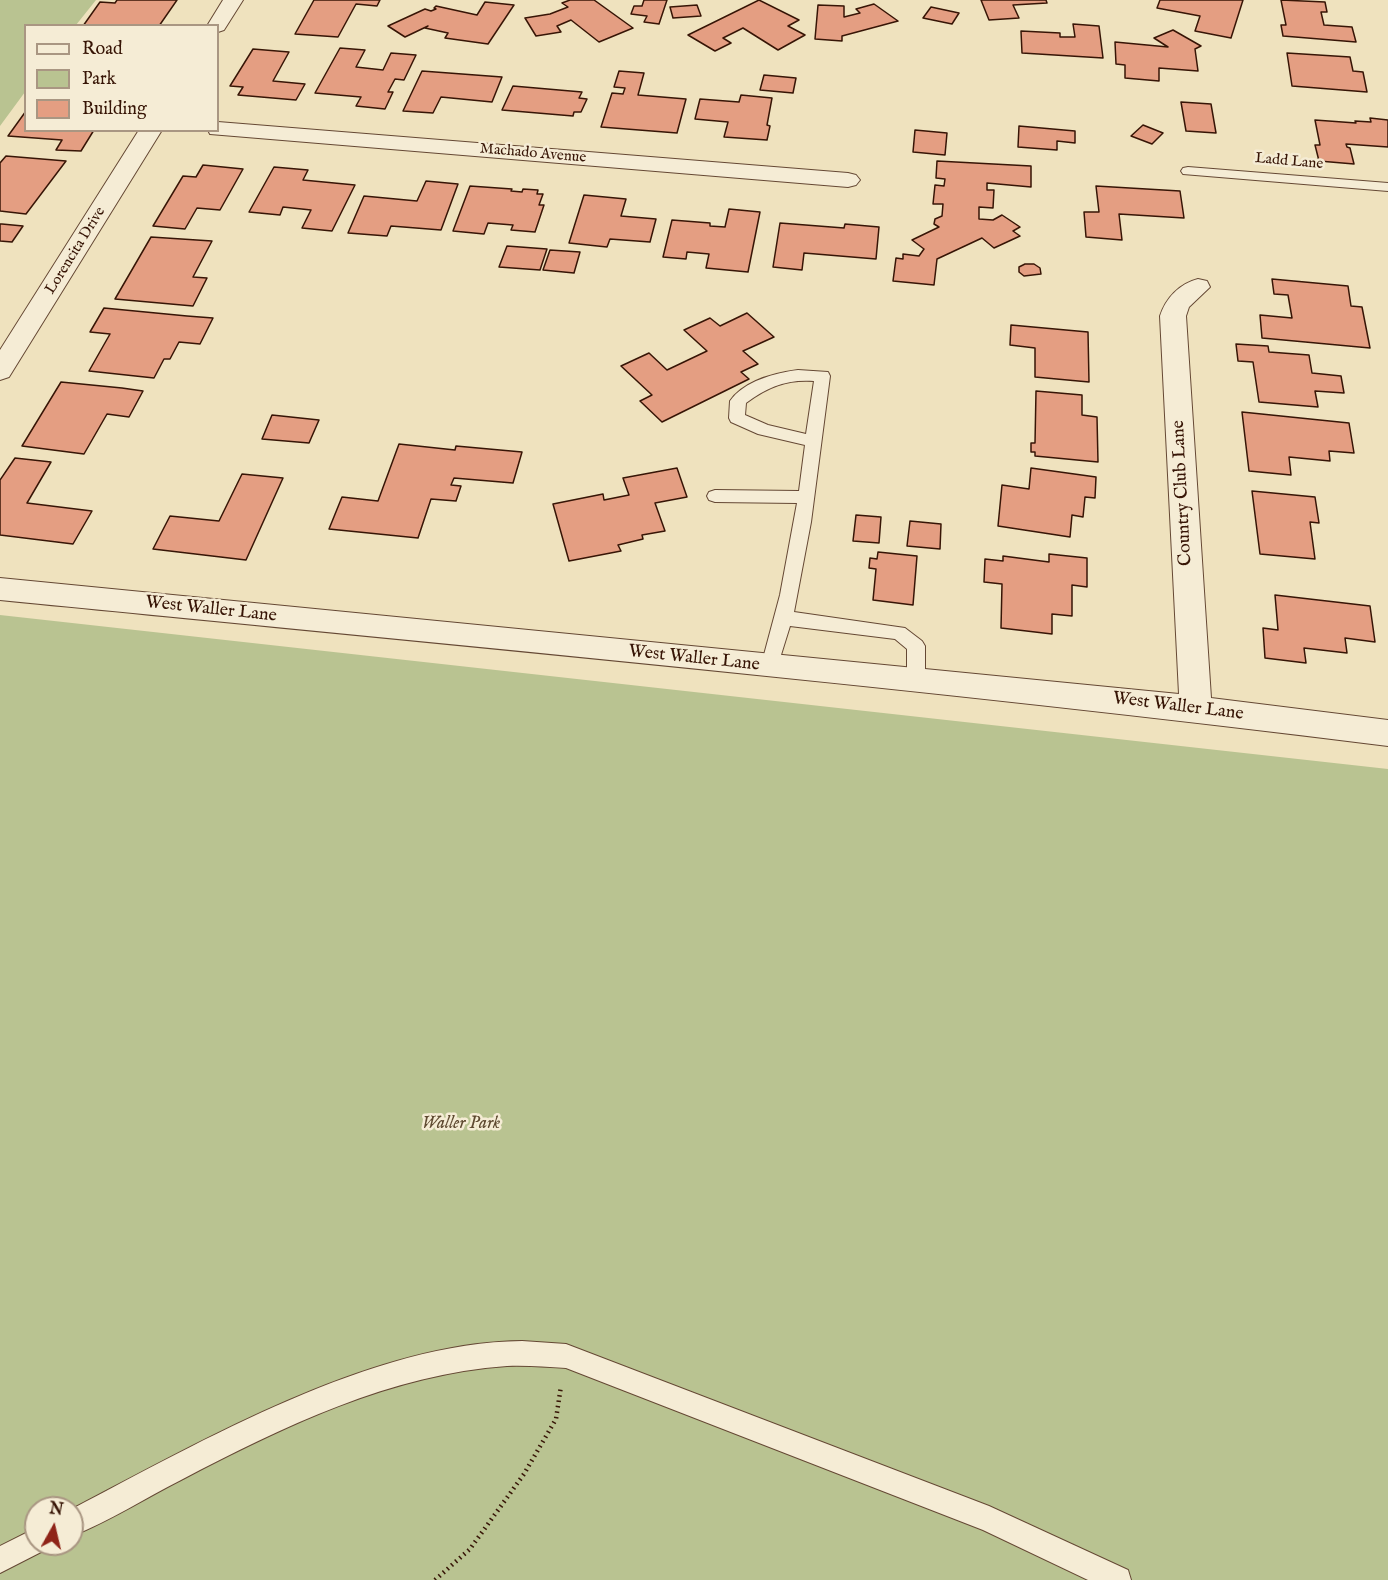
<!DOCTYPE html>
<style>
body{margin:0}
#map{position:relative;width:1388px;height:1580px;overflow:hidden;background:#efe2be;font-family:"IM FELL English",serif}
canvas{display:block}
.legend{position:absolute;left:24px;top:24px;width:195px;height:108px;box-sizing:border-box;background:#f5ecd5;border:2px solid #a99682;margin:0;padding:8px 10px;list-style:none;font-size:18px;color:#371506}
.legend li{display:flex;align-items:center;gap:12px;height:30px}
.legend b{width:30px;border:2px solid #a99682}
.north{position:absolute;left:24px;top:1496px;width:60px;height:60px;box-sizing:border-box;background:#f5ecd5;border:2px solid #a99682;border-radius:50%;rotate:8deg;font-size:16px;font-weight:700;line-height:24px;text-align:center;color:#371506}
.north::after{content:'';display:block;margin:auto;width:21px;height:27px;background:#8f2418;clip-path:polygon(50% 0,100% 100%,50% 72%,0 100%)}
</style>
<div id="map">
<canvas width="1388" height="1580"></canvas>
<ul class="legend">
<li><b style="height:8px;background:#f5ecd5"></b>Road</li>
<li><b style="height:16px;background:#b9c391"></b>Park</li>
<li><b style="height:16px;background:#e49e82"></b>Building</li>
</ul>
<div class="north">N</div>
</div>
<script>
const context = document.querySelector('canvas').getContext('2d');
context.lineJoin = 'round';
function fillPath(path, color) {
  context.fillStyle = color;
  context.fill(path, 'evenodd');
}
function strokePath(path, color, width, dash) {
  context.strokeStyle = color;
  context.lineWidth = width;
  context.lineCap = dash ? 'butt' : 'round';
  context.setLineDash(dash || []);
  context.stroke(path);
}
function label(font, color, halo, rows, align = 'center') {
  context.font = font + ' "IM FELL English",serif';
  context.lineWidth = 5;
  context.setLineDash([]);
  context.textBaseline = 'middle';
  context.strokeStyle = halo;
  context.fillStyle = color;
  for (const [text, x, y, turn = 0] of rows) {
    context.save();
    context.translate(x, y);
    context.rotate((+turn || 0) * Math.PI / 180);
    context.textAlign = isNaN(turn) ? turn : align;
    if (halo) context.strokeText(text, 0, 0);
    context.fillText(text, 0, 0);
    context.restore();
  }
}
fillPath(new Path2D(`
 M0,0H96L76,25L26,26L25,92L0,126Z
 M0,615L1388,769V1580H0ZM36,1508H72V1544H36Z`), '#b9c391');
const building = new Path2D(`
 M117,0H177L159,26H83L100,2L115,3Z
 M314,0H380L377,6L356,4L338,37L295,34Z
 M570,0H594L633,28L599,42L571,20L557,26L561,32L536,36L525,18L550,14L568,7L562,3Z
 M644,0H667L659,24L644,22L647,16L631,14L634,6H642Z
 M759,0L799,20L788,26L805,35L778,50L743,28L723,38L731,43L715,51L688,35Z
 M981,0H1046L1047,3L1013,5L1019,18L989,20Z
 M1160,0H1243L1231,38L1195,31L1200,16L1157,8Z
 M1281,0L1325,2L1327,12H1321L1324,25L1352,27L1356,42L1283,36L1281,25H1286Z
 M485,2L514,5L488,44L445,38L448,33L425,28L428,26L405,37L388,26L425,9L431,11L436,9L434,8L436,6L477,15Z
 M874,4L898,21L842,36V41L815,39L818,5L844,6V17L860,13L856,9Z
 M697,5L701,16L673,18L670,7Z
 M931,7L959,13L952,24L923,18Z
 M1073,24L1099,26L1103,58L1022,53L1021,31L1060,33V37H1075Z
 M1173,30L1201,46L1195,49L1198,71L1159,68V81L1125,78V65L1116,64L1115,42L1168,47L1154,38Z
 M340,48L365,50L356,67L383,70L391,53L416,55L404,80L395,79L388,92H393L385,109L356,106L361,97L315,93Z
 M253,49L289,52L273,81L305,84L296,100L238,95L243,87L230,86Z
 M1287,53L1350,57L1353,71L1363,72L1367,92L1292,86Z
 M422,71L502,77L492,102L441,97L433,113L403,111Z
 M619,71L644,73L638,95L686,99L677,133L601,127L612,93L623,94L625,88L614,87Z
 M764,75L796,78L793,93L760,90Z
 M513,86L582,92L579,98L587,99L581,112H574L573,116L502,110Z
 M741,95L772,98L767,125L770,126L767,140L724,137L728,122L695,119L700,99L739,102Z
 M1181,102L1211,104L1216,133L1186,131Z
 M26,111V130H94L81,151L56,150L62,140L8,136Z
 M1370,118L1388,120V147L1346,144L1347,147L1350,148L1354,164L1319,161L1315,145H1320L1315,120L1356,123L1355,121L1371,122Z
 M1143,125L1163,133L1152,144L1131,136Z
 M1019,126L1075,131V143L1057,141V150L1018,147Z
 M915,130L947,133L945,155L913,152Z
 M6,156L66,161L26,214L0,211V163Z
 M937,161L1031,166V187L987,183V190H994L993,208L979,207V219L993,220L1002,215L1020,227L1013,231L1020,236L994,248L982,238L937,259L934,285L893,281L896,258L903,259V254L919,256L924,249L912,240L939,227L934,224L935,219L942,216L943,204H933L935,185L944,186L945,179L936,178Z
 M203,165L243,169L220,210L197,208L185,229L153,226L183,176L196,177Z
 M274,167L308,170L303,180L355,185L332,231L302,228L311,210L283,207L280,215L249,212Z
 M426,181L458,184L441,230L391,226L387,236L348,233L364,196L417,201Z
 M470,186L512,189L511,191L522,192L523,189L538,190L537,194H543L539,205H544L535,232L511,230L513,225L488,223L484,234L453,231Z
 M1096,186L1180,191L1184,218L1119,214L1122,240L1086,237L1084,212H1099Z
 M584,195L626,199L621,216L656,219L650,242L610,239L607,247L569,243Z
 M729,209L760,212L748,272L706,268L709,254L687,252L686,259L663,257L672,220L710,223V226L725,227Z
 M780,223L844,228L845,224L879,227L876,259L804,253L802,270L773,267Z
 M0,224H2L23,226L12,242L0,241Z
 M151,237L212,241L193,277L207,278L193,306L115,299Z
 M507,246L547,249L540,270L499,267Z
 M550,250L580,252L574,273L543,270Z
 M1025,264H1034L1040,268L1041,274L1024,276L1019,272V267Z
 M1272,279L1348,286L1351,306L1362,307L1370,348L1262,338L1260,315L1292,318L1288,295L1274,294Z
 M104,308L187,316L213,318L200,344L179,342L170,359H164L154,378L89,371L110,334L90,332Z
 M747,313L774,337L743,351L758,364L741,372L749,379L662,422L640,401L652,395L621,366L649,353L667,370L707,351L684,330L710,318L720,326Z
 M1011,325L1088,332L1089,382L1035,377V348L1010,345Z
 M1236,344L1268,346L1269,352L1309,355L1312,373L1341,376L1344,393L1315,391L1318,407L1259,402L1253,362L1238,361Z
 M61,382L122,388L143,391L129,417L107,414L84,454L22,446Z
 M1036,391L1082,395V415L1097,417L1098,462L1035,456V452H1031V443H1035Z
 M1242,412L1349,423L1354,453L1329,451L1330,461L1289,457L1291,475L1249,471Z
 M272,415L319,420L309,443L262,439Z
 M399,444L455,450L456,446L522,452L513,483L454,478L451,485L461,486L456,501L431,499L418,538L329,529L342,497L378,501Z
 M15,458L51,462L27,503L92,511L73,544L0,535V480Z
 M677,468L687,497L655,503L665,531L642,535L643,539L618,545L621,551L569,561L553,504L603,494L604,500L629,495L623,478Z
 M1031,468L1096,477L1095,498L1085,497L1083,517L1072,515L1070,537L998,526L1002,485L1029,489Z
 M242,474L283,478L246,560L153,549L170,516L219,521Z
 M1252,491L1315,497L1319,523L1310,522L1315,559L1260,554Z
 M856,515L881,517L879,543L853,541Z
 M910,521L941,524L940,549L907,546Z
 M878,552L917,556L913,605L873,600L876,569L869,568L870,558L877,559Z
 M1049,554L1087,558V587L1072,585V616L1052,614V634L1001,628L1002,584L984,582L985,559L1003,561V556L1049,562Z
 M1275,595L1370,606L1375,642L1345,638L1347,653L1304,648L1306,663L1265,658L1263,628L1278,630Z`);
fillPath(building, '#e49e82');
strokePath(building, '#371506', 1.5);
const lane = new Path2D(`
 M1188,167L1388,183V191L1183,174L1181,171L1183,168Z
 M798,370L828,372L830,376L811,522L794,612L905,628L922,641L925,646V679L923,684L916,686L909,684L907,679V649L895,639L790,626L776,671L770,673L764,671L761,666L780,595L797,503L715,502L709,500L707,496L709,492L715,490L799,491L805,445L758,434L731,422L729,418L730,401C744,381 775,373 798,370ZM814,381L806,434L768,425L745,415L746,403C767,387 787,379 814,381Z
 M522,1341L566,1344L989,1506L1128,1570L1131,1580H1088L983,1530L566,1368C546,1367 526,1365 507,1366C391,1374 282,1427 181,1480C145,1498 110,1521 72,1536V1509C202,1441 373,1342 522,1341Z
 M36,1528V1544H48L45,1550L0,1573V1546Z`);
const street = new Path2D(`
 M223,0H243L224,30L218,32V26H207Z
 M218,122L848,173L856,175L860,180L856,185L848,187L210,134L208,130H218Z
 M139,130H162L9,377L0,380V350Z
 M1198,279L1207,281L1210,287L1189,307L1186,316L1211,698L1388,720V746C926,688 463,646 0,600V578L1179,694L1160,316C1166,298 1179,284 1198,279Z`);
strokePath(lane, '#654834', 2);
strokePath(street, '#654834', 2);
strokePath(new Path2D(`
 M435,1580L470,1549L524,1474L556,1419L561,1386`), '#371506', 4.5, [1.5, 4]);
fillPath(lane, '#f5ecd5');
fillPath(street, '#f5ecd5');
label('15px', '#371506', '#f5ecd5', [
 ["Machado Avenue",533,154,5],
 ["Ladd Lane",1289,162,5],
 ["Lorencita Drive",76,251,-58]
]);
label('18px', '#371506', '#f5ecd5', [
 ["Country Club Lane",1183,493,-93],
 ["West Waller Lane",211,610,6],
 ["West Waller Lane",694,659,6],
 ["West Waller Lane",1178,707,7]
]);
label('italic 18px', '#5e4930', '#f5ecd5', [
 ["Waller Park",461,1124]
]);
</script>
